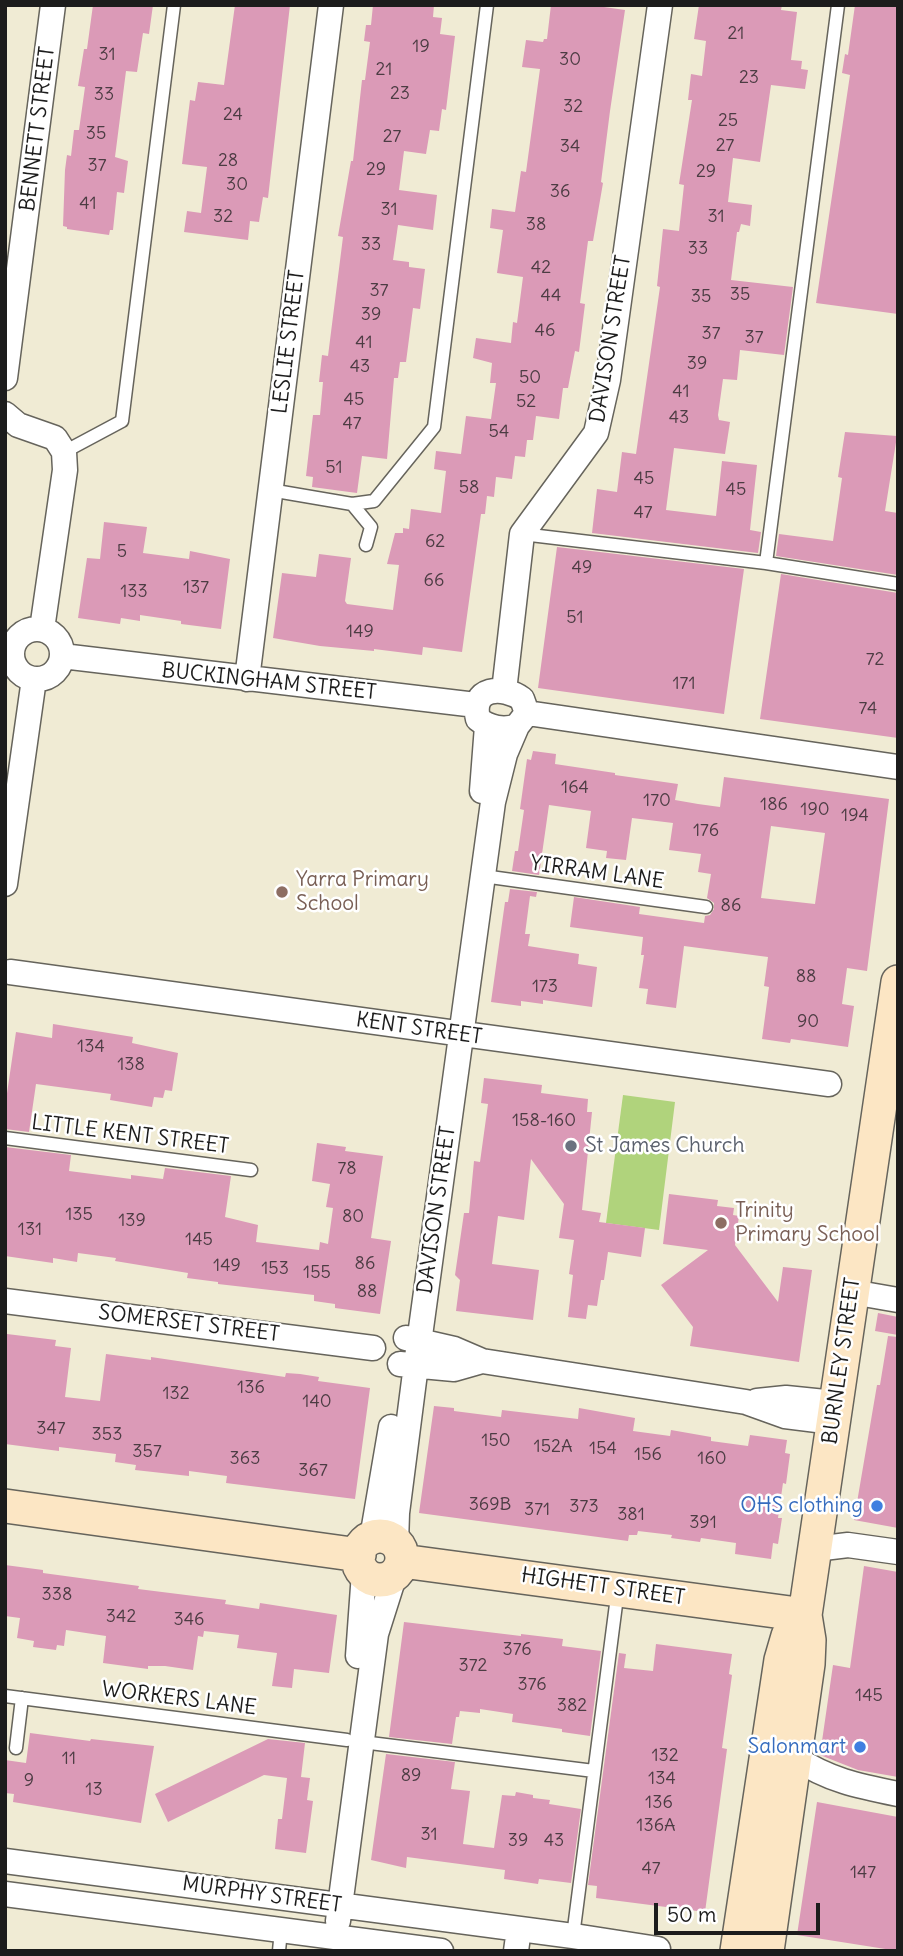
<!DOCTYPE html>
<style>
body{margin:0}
#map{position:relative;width:903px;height:1956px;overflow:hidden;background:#f0ebd4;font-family:Delius,sans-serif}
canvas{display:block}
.frame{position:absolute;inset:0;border:7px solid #1c1c1c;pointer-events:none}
.scale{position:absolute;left:654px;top:1903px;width:166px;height:32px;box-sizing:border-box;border:4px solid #1c1c1c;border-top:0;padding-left:9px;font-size:21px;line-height:24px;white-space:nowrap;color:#1c1c1c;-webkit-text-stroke:5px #fff;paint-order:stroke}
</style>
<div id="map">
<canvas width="903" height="1956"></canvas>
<div class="frame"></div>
<div class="scale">50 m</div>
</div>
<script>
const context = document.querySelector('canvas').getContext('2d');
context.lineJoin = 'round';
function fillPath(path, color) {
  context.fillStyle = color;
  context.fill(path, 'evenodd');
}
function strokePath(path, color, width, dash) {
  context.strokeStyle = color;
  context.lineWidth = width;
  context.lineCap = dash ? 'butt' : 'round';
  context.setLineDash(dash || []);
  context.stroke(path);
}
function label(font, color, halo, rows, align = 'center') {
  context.font = font + ' Delius,sans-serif';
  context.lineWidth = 5;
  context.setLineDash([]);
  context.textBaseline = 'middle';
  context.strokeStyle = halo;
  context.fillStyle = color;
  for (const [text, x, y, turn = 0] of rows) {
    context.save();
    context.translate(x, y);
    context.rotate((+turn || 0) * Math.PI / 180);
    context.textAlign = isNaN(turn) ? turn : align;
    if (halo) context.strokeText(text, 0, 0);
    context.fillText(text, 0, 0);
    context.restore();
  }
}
fillPath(new Path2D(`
 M623,1095L675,1102L659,1230L606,1223Z`), '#b0d37c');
fillPath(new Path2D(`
 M93,5H153L149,34L143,33L137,72L126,71L115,157L128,161L124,193L117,192L113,230H110L109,235L67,229V227L63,226L65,170L67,155L71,156L74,130H79L85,87L78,86L84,49H87Z
 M235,5H290L268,198L263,197L259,222L250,221L248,240L184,232L187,211L201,213L207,167L182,164L190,100L195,101L198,82L224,85Z
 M373,5H434L433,17L442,18L440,34L455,36L446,110L442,109L439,131L430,130L426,154L404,151L399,190L437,195L433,230L398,225L393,260L409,262V267L425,269L420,309L413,308L406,362H400L398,378H394L387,459L362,456L357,493L312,487L313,477L306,476L313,415H320L323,382H319L322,355L328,356L343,237L338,236L351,161H353L362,80H365L370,42L364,41L366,25H371Z
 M551,5H604V7L625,10L610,111L601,182L603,183L593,241H588L580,303L585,304L579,352L575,351L568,388H563L559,419L536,416L533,440H527L525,457L515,456L512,479L496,477L494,497L487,496L485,514H481L462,652L423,647L422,655L374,649V651L320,646L273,638L282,573L316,577L319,554L351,558L345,601L347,604L393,610L399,565L387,564L395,533H403V528L409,529L411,509L441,513L446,471L434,469L436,451L461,454L466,416L491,419L496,383H490L492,363L473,358L476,338L511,343L513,322L517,323L523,277L497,273L503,230L490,228L492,209L515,212L521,171L526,172L540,69L522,67L526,40L543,42L544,39H547Z
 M699,5H782L781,10L797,12L791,60L802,61L801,69L808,70L805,89L771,85L760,162L733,158L728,202L752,205L750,226L741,224L739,232H737L731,280L793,287L784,355L740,350L737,380L723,379L718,415L719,420L730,422L725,454L674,448L666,510L716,516L722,461L757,465L750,530L761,532L758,553L592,533L597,489L617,492L622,452L636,454L660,287L657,286L663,229L679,231L684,185L679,184L692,100H688L691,74L702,76L706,41L694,39Z
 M855,5H898V314L816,303L850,75L842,73L845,54L848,55Z
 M845,432L897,436L885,511L898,513V575L776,556L779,534L833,541L842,478L838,477Z
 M104,522L147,527L143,553L189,559L190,551L230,559L221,629L181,624V621L140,615V621L121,618L120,624L78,618L87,558L100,559Z
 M557,547L744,569L724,714L538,688Z
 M781,574L898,593V738L760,719Z
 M533,751L556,754L555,764L615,773V775L678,784L675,800L698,804L720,807L724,777L889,799L867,971L847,968L842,1004L854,1006L848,1047L791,1039L790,1043L762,1039L769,987L764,986L768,957L684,946L676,1008L646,1004L648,989L639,988L644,955H641L643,937L570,927L574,897L640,907L639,914L704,923L705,916L710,915L714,909V903L707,898L711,874L698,872L701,854L669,850L673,823L632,818L626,860L606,858L607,851L586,848L591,811L549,805L539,875L512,871L515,851H518L524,810L520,809L527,759L531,760ZM771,826L825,833L815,904L761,898Z
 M510,889L537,892L536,897L530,896L525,934H530L528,946L579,954L578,964L597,967L592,1007L543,1000V1004L521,1001V1006L491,1002L505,902H508Z
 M53,1024L133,1037L132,1043L178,1053L172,1091L165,1090L163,1098L154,1097L152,1107L110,1100L111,1094L36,1084L29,1132L5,1129V1107L16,1032L52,1038Z
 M484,1078L542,1085L541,1093L588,1099L587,1112H592L582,1210L601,1213L599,1222L645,1228L641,1257L608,1252L604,1280H601L597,1306L588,1305L586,1319L568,1317L573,1275L569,1274L574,1240L559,1238L564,1204L531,1159L524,1220L498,1216L492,1264L539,1270L533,1320L456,1311L460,1280L455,1275L464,1213H469L474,1161L480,1162L488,1104L481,1103Z
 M317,1143L346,1147L345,1151L383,1156L371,1238L391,1241L380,1314L335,1308V1304L314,1301V1295L218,1284V1282L187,1278L188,1273L115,1261L116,1258L78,1253L77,1262L53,1258V1263L5,1256V1147L71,1155L69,1171L131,1179V1175L163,1179L165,1168L231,1176L225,1217L258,1225L256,1242L319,1250L320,1242L328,1244L333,1208L326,1207L330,1184L312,1181Z
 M669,1194L718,1200L717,1206L734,1208L733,1215L739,1216L735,1245L778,1302L783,1267L812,1270L799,1362L690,1346L693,1327L661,1285L708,1250L663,1244Z
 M878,1313L898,1317V1335L875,1331Z
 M7,1334L56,1340L55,1346L71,1348L65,1397L100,1401L106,1354L151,1360V1357L285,1377L286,1373L300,1374L319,1377L318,1381L370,1388L355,1499L226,1483L227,1476L189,1471V1476L135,1470L136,1465L115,1462L116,1454L59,1447V1451L5,1444Z
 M888,1336L898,1337V1528L854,1520L877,1385H880Z
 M434,1406L454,1408V1411L501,1417L502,1410L578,1419L579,1408L635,1418L633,1431L670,1436L671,1430L711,1437V1441L748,1446L750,1435L787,1440L785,1453L790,1454L786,1484L783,1483L778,1518H782L778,1544L773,1543L771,1559L735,1554L736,1543L701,1538L700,1542L671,1538L672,1535L638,1531L637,1535H629L628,1541L419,1513Z
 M5,1565L43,1570V1573L139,1586L138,1589L226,1600L225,1604L259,1609L260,1603L337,1615L329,1673L294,1669L292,1688L272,1686L277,1653L237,1648L239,1635L204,1631L203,1637L198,1636L193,1670L165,1666H148V1669L103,1663L106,1636L66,1630L64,1646L57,1645L56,1650L33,1647L34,1641L17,1638L20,1618L5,1616Z
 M864,1566L898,1572V1777L858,1770L820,1755L833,1665L850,1668Z
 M404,1622L521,1636V1634L563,1639L562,1646L601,1651L590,1736L562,1732V1729L512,1722L513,1714L480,1709V1713L460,1711L459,1717H456L452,1744L389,1737Z
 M656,1644L732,1654L729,1674L732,1675L722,1748L727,1749L705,1912L596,1898L597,1886L588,1885L619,1653L626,1654L624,1668L653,1671Z
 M30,1733L90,1741L91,1739L154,1746L141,1823L13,1802L14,1794L5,1793V1760L26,1763Z
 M268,1739L305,1743L301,1777L310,1778L307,1800L313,1801L306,1853L275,1849L278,1819H282L287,1778L264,1775L168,1822L155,1794Z
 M386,1754L455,1762L451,1789L470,1791L463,1844L494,1848L502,1795L515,1796L516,1792L533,1795V1798L550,1800L549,1804L581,1809L571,1883L539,1879L538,1884L504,1879L505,1870L407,1857L406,1868L371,1860Z
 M817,1802L898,1817V1951L797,1935Z`), '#db9ab7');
const lane = new Path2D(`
 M64,452L122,421L174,5
 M270,490L352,504L374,501L434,427L487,5
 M352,504L371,527L366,545
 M522,534L766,563L838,5
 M766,563L898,584
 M483,876L706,907
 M5,1138L251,1170
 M5,1696L347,1740
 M362,1742L594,1771
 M16,1748L22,1698
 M573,1936L618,1589
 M279,1951L281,1930`);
const street = new Path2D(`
 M5,378L53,5
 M5,414L18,425L55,438L64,452L65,470L42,629
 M12 654a25 25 0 1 1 50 0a25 25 0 1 1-50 0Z
 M62,656L476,705
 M247,679L331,5
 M504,691L522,534L596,433L608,380L660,5
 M527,713L898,767
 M482,791L487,726
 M5,884L34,679
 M10,972L829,1084
 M852,1292L898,1300
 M5,1301L373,1348
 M406,1338L454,1349L482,1361L746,1402L785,1416L833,1422
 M400,1364L454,1369L482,1361
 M757,1401L786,1398L835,1403
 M372,1538L391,1427
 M396,1543L397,1513L416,1365L493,802L505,754L517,726L527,713L522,699C503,685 470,687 478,719C489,728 504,731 517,726
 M815,1549L848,1545L898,1552
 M358,1656L364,1573
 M794,1757C828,1780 858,1786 898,1794
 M5,1861L573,1936L658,1949V1951
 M5,1894L441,1951
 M338,1921L376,1634L395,1574
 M516,1951L519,1929`);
const secondary = new Path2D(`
 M5,1506L359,1555
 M358 1558a22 22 0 1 1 44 0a22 22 0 1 1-44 0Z
 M402,1561L805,1615
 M737,1951L781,1660L788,1636L805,1615
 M767,1951L808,1664L809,1640L805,1615L898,982`);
strokePath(lane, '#66645c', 15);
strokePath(street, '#66645c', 27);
strokePath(secondary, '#66645c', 36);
strokePath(lane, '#fff', 12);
strokePath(street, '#fff', 24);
strokePath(secondary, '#fce6c4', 33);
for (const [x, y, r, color] of [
 [282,892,7,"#8d6e63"],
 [571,1146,7,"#6b7280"],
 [721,1223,7,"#8d6e63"],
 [877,1506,7,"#3f7fe0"],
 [860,1747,7,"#3f7fe0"]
]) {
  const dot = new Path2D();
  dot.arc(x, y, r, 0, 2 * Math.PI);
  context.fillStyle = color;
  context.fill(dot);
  strokePath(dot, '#fff', 2.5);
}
label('18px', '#4c3c43', null, [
 ["21",736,34],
 ["19",421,47],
 ["31",107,55],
 ["30",570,60],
 ["21",384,70],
 ["23",749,78],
 ["23",400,94],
 ["33",104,95],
 ["32",573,107],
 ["24",233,115],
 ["25",728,121],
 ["35",96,134],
 ["27",392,137],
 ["27",725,146],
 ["34",570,147],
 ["28",228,161],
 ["37",97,166],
 ["29",376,170],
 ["29",706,172],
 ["30",237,185],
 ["36",560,192],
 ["41",88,204],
 ["31",389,210],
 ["32",223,217],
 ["31",716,217],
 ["38",536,225],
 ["33",371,245],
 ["33",698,249],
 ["42",541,268],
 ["37",379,291],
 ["35",740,295],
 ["44",551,296],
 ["35",701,297],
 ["39",371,315],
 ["46",545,331],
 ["37",711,334],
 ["37",754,338],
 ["41",364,343],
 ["39",697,364],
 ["43",360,367],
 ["50",530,378],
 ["41",681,392],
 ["45",354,400],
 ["52",526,402],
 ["43",679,418],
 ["47",352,424],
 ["54",499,432],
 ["51",334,468],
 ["45",644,479],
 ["58",469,488],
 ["45",736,490],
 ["47",643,513],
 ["62",435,542],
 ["5",122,552],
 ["49",582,568],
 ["66",434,581],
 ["137",196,588],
 ["133",134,592],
 ["51",575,618],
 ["149",360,632],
 ["72",875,660],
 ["171",684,684],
 ["74",868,709],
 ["164",575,788],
 ["170",657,801],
 ["186",774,805],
 ["190",815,810],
 ["194",855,816],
 ["176",706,831],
 ["86",731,906],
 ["88",806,977],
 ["173",545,987],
 ["90",808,1022],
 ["134",91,1047],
 ["138",131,1065],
 ["158-160",544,1121],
 ["78",347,1169],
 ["135",79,1215],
 ["80",353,1217],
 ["139",132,1221],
 ["131",30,1230],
 ["145",199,1240],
 ["86",365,1264],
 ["149",227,1266],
 ["153",275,1269],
 ["155",317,1273],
 ["88",367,1292],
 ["136",251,1388],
 ["132",176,1394],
 ["140",317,1402],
 ["347",51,1429],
 ["353",107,1435],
 ["150",496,1441],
 ["152A",553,1447],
 ["154",603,1449],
 ["357",147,1452],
 ["156",648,1455],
 ["363",245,1459],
 ["160",712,1459],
 ["367",313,1471],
 ["369B",490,1505],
 ["373",584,1507],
 ["371",537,1510],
 ["381",631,1515],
 ["391",703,1523],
 ["338",57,1595],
 ["342",121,1617],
 ["346",189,1620],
 ["376",517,1650],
 ["372",473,1666],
 ["376",532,1685],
 ["145",869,1696],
 ["382",572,1706],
 ["132",665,1756],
 ["11",69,1759],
 ["89",411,1776],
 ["134",662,1779],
 ["9",29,1781],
 ["13",94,1790],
 ["136",659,1803],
 ["136A",656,1826],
 ["31",429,1835],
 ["39",518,1841],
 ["43",554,1841],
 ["47",651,1869],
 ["147",863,1873]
]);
label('21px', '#1c1c1c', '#fff', [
 ["BENNETT STREET",38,129,-83],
 ["DAVISON STREET",611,339,-81],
 ["LESLIE STREET",289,342,-83],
 ["BUCKINGHAM STREET",269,682,6],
 ["YIRRAM LANE",597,873,8],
 ["KENT STREET",419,1029,8],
 ["LITTLE KENT STREET",130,1135,7],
 ["DAVISON STREET",437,1210,-82],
 ["SOMERSET STREET",189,1324,7],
 ["BURNLEY STREET",842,1361,-82],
 ["HIGHETT STREET",603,1587,8],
 ["WORKERS LANE",179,1699,7],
 ["MURPHY STREET",262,1895,8]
]);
label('21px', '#785e54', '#fff', [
 ["Yarra Primary",296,880],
 ["School",296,904],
 ["Trinity",735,1211],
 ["Primary School",735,1235]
], 'left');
label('21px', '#5b616d', '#fff', [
 ["St James Church",585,1146]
], 'left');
label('21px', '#366cbe', '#fff', [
 ["OHS clothing",863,1506],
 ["Salonmart",846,1747]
], 'right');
</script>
